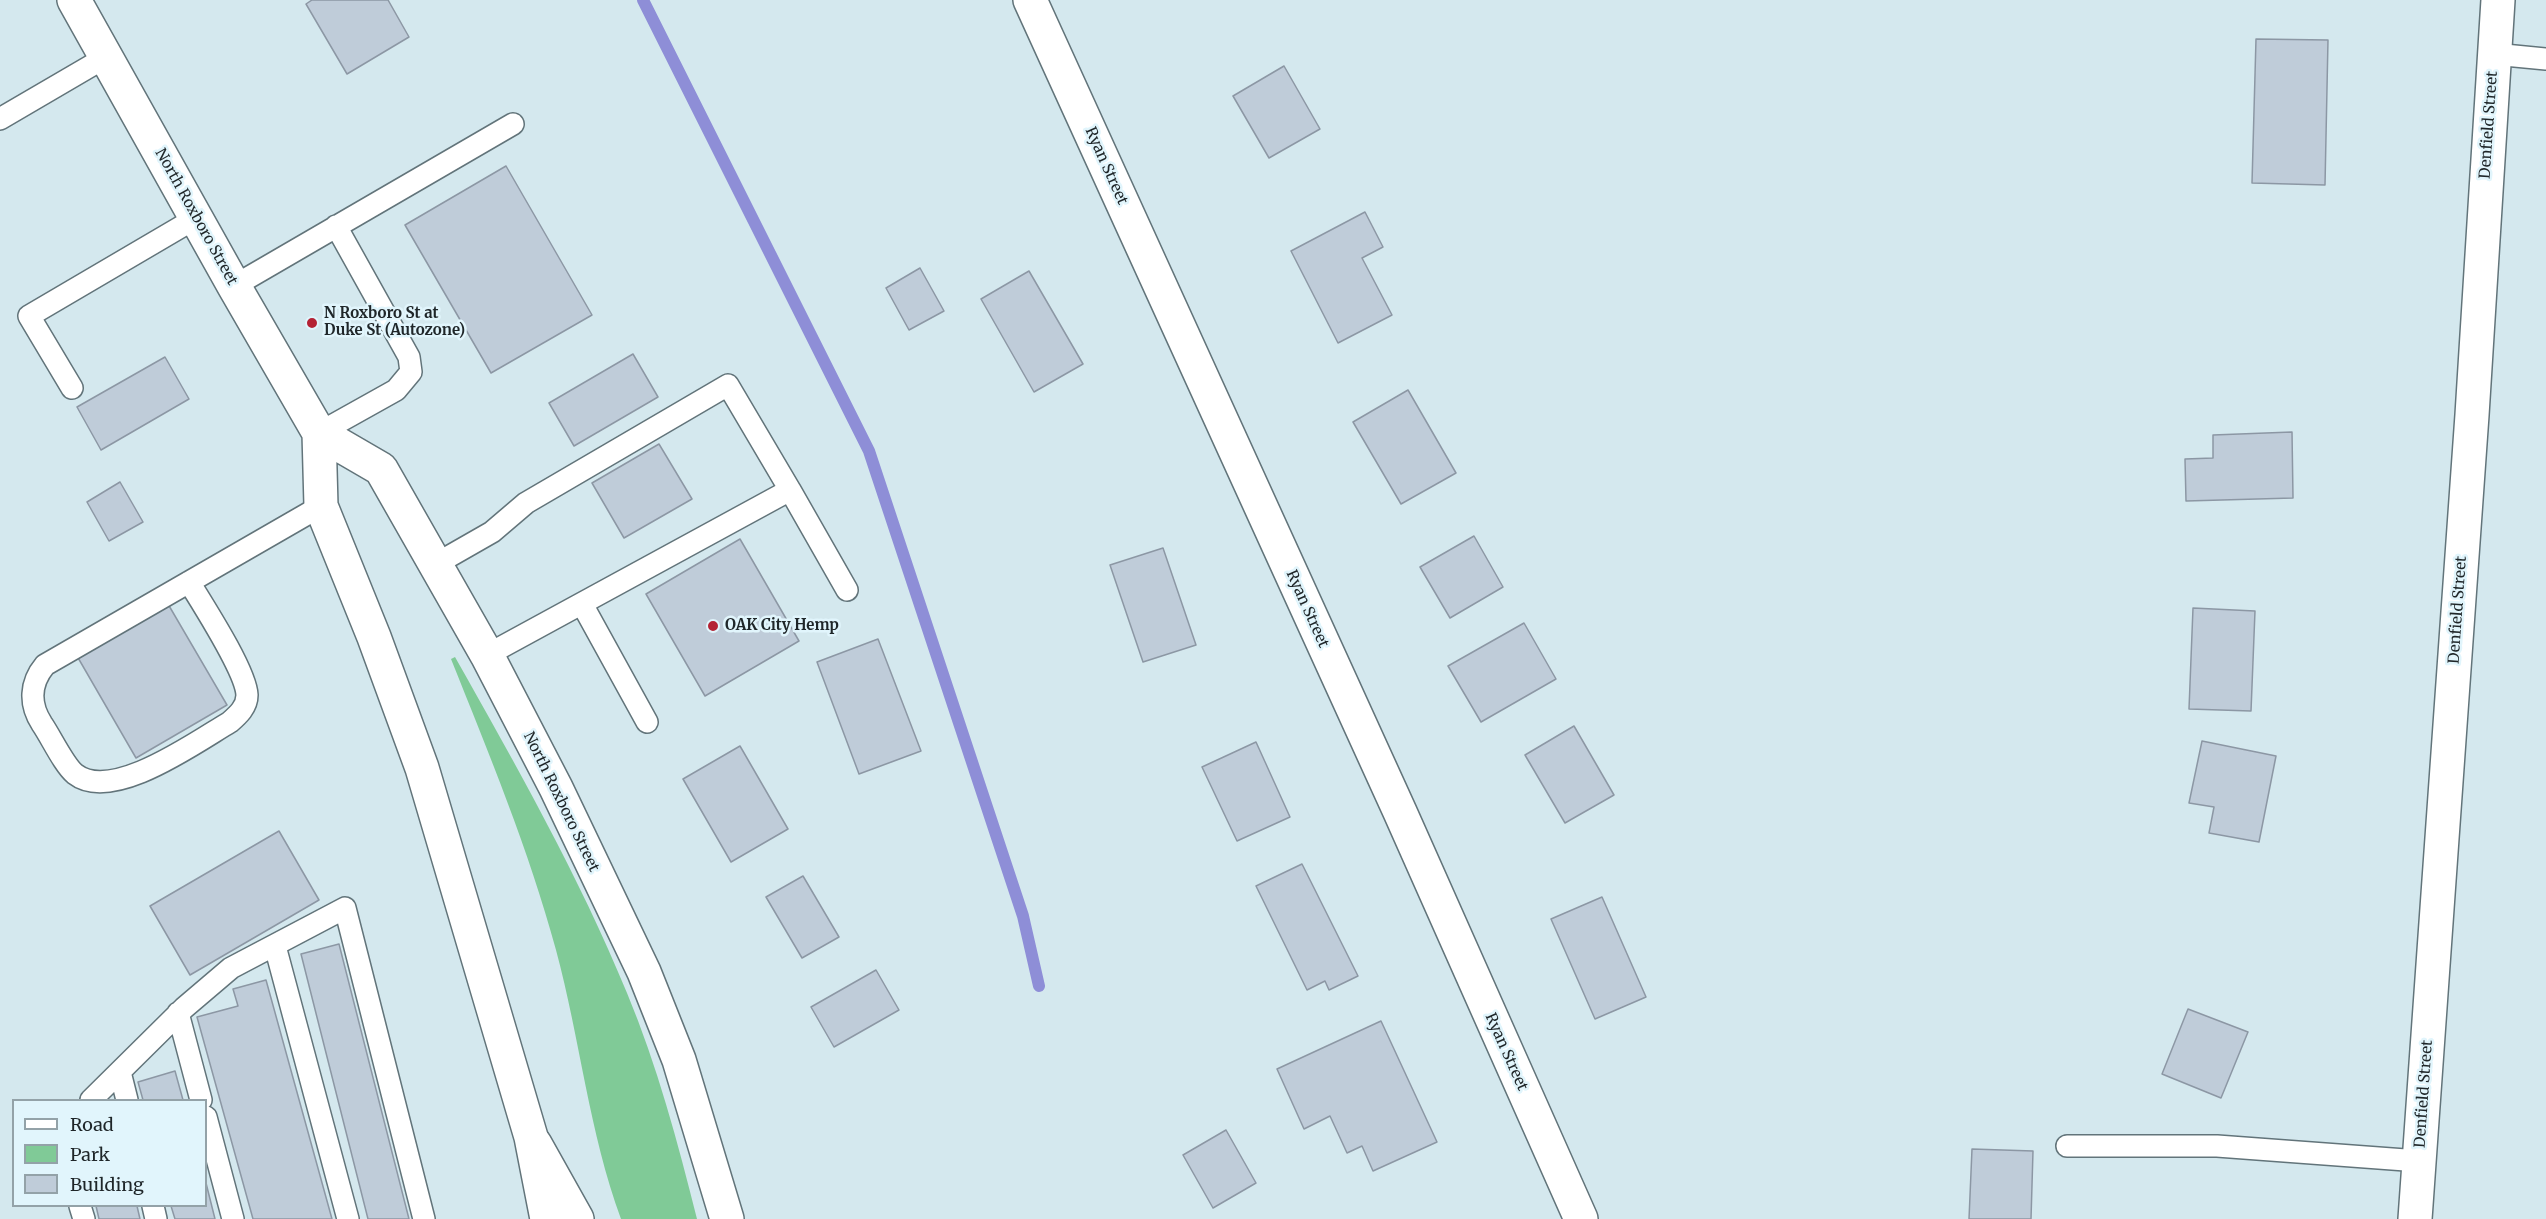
<!DOCTYPE html>
<style>
body{margin:0}
#map{position:relative;width:2546px;height:1219px;overflow:hidden;background:#d4e8ee;font-family:Merriweather,serif}
canvas{display:block}
.legend{position:absolute;left:12px;top:1099px;width:195px;height:108px;box-sizing:border-box;background:#e1f5fc;border:2px solid #93a2a8;margin:0;padding:8px 10px;list-style:none;font-size:18px;color:#1f2629}
.legend li{display:flex;align-items:center;gap:12px;height:30px}
.legend b{width:30px;border:2px solid #93a2a8}
</style>
<div id="map">
<canvas width="2546" height="1219"></canvas>
<ul class="legend">
<li><b style="height:8px;background:#fff"></b>Road</li>
<li><b style="height:16px;background:#80ca97"></b>Park</li>
<li><b style="height:16px;background:#bfccd9"></b>Building</li>
</ul>
</div>
<script>
const context = document.querySelector('canvas').getContext('2d');
context.lineJoin = 'round';
function fillPath(path, color) {
  context.fillStyle = color;
  context.fill(path, 'evenodd');
}
function strokePath(path, color, width, dash) {
  context.strokeStyle = color;
  context.lineWidth = width;
  context.lineCap = dash ? 'butt' : 'round';
  context.setLineDash(dash || []);
  context.stroke(path);
}
function label(font, color, halo, rows, align = 'center') {
  context.font = font + ' Merriweather,serif';
  context.lineWidth = 5;
  context.setLineDash([]);
  context.textBaseline = 'middle';
  context.strokeStyle = halo;
  context.fillStyle = color;
  for (const [text, x, y, turn = 0] of rows) {
    context.save();
    context.translate(x, y);
    context.rotate((+turn || 0) * Math.PI / 180);
    context.textAlign = isNaN(turn) ? turn : align;
    if (halo) context.strokeText(text, 0, 0);
    context.fillText(text, 0, 0);
    context.restore();
  }
}
fillPath(new Path2D(`
 M455,657C517,767 579,876 627,993C657,1065 678,1143 697,1219H621C589,1132 580,1039 556,950C529,850 489,754 451,659Z`), '#80ca97');
strokePath(new Path2D(`
 M643,0L869,451L1023,916L1039,986`), '#8e8ed7', 12);
const building = new Path2D(`
 M312,0H388L409,37L347,74L306,4Z
 M2256,39L2328,40L2325,185L2252,183Z
 M1284,66L1320,129L1269,158L1233,96Z
 M506,166L592,315L491,373L405,225Z
 M1365,212L1383,247L1362,258L1392,315L1338,343L1291,251Z
 M920,268L944,311L909,330L886,288Z
 M1029,271L1083,364L1034,392L981,299Z
 M633,354L658,397L574,446L549,403Z
 M165,357L189,399L101,450L77,407Z
 M1408,390L1456,473L1401,504L1353,422Z
 M2292,432L2293,498L2186,501L2185,459L2213,458V435Z
 M659,444L692,499L624,538L592,483Z
 M120,482L143,522L109,541L87,502Z
 M1474,536L1503,587L1450,618L1420,567Z
 M740,539L799,641L705,696L646,594Z
 M1163,548L1196,645L1143,662L1110,565Z
 M168,604L227,705L136,758L77,656Z
 M2193,608L2255,611L2251,711L2189,709Z
 M1524,623L1556,679L1481,722L1448,666Z
 M878,639L921,751L859,774L817,662Z
 M1574,726L1614,795L1565,823L1525,755Z
 M2202,741L2276,756L2259,842L2209,833L2214,807L2189,803Z
 M1256,742L1290,817L1237,841L1202,767Z
 M740,746L788,829L731,862L683,779Z
 M279,831L319,900L190,975L150,906Z
 M1302,864L1358,976L1329,990L1325,981L1307,990L1256,886Z
 M803,876L839,937L802,958L766,897Z
 M1602,897L1646,997L1595,1019L1551,919Z
 M339,944L409,1219H368L301,954Z
 M876,970L899,1010L834,1047L811,1007Z
 M266,980L332,1219H253L197,1017L238,1006L233,989Z
 M2188,1009L2248,1032L2221,1098L2162,1074Z
 M1381,1021L1437,1142L1373,1171L1362,1146L1347,1153L1330,1116L1304,1129L1277,1069Z
 M175,1071L183,1100H143L138,1082Z
 M1226,1130L1256,1183L1213,1208L1183,1155Z
 M1972,1149L2033,1151L2031,1219H1969Z
 M206,1183L215,1219H175L171,1206H206Z
 M96,1206H137L140,1219H99Z`);
fillPath(building, '#bfccd9');
strokePath(building, '#8c97a4', 1.5);
const lane = new Path2D(`
 M2494,54L2546,59
 M0,119L106,57
 M234,286L513,124
 M72,388L29,316L196,218
 M319,433L396,390L411,372L409,357L336,226
 M436,564L492,532L526,503L728,385L790,490
 M189,582C203,605 246,671 247,695C247,707 238,715 230,722C196,742 112,803 75,774C64,765 51,737 42,724C29,704 30,683 45,665L321,506
 M582,604L647,722
 M487,655L790,490L847,590
 M275,946L348,1219
 M178,1013L201,1100
 M120,1072L127,1100
 M91,1100L184,1008L231,968L345,908L424,1219
 M206,1117L233,1219
 M2067,1146H2217L2419,1161
 M80,1206L84,1219
 M153,1206L156,1219`);
const street = new Path2D(`
 M1030,0L1400,812L1581,1219`);
const secondary = new Path2D(`
 M2415,1219L2472,415L2498,0`);
const primary = new Path2D(`
 M535,1144L577,1219`);
const highway = new Path2D(`
 M74,0L234,286L319,433L321,506L374,637L422,768L531,1137L547,1219
 M319,433L381,469L487,655L556,788L644,972L679,1060L727,1219`);
strokePath(lane, '#62747a', 24);
strokePath(street, '#62747a', 36);
strokePath(secondary, '#62747a', 36);
strokePath(primary, '#62747a', 36);
strokePath(highway, '#62747a', 36);
strokePath(lane, '#fff', 21);
strokePath(street, '#fff', 33);
strokePath(secondary, '#fff', 33);
strokePath(primary, '#fff', 33);
strokePath(highway, '#fff', 33);
for (const [x, y, r, color] of [
 [312,323,6,"#b42234"],
 [713,626,6,"#b42234"]
]) {
  const dot = new Path2D();
  dot.arc(x, y, r, 0, 2 * Math.PI);
  context.fillStyle = color;
  context.fill(dot);
  strokePath(dot, '#e1f5fc', 2);
}
label('15px', '#1f2629', '#e1f5fc', [
 ["Denfield Street",2489,125,-86],
 ["Ryan Street",1106,166,66],
 ["North Roxboro Street",196,217,61],
 ["Ryan Street",1307,609,66],
 ["Denfield Street",2458,610,-86],
 ["North Roxboro Street",561,802,64],
 ["Ryan Street",1506,1052,66],
 ["Denfield Street",2424,1094,-86]
]);
label('bold 15px', '#1f2629', '#e1f5fc', [
 ["N Roxboro St at",324,314],
 ["Duke St (Autozone)",324,331],
 ["OAK City Hemp",725,626]
], 'left');
</script>
